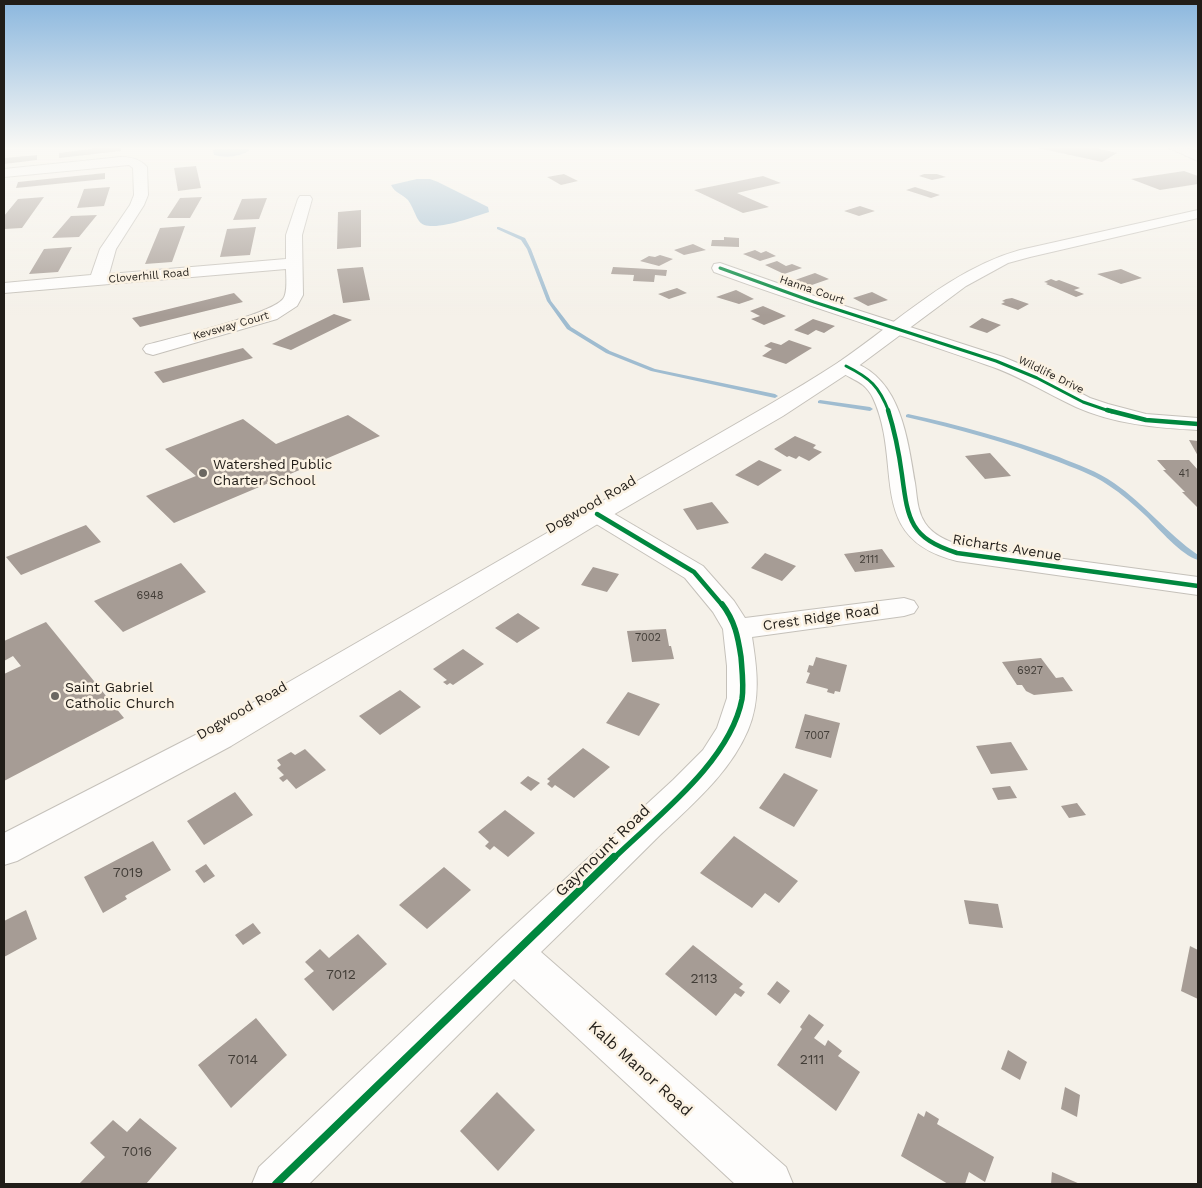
<!DOCTYPE html>
<style>
body{margin:0}
#map{position:relative;width:1202px;height:1188px;overflow:hidden;background:#f5f1e9;font-family:"Work Sans",sans-serif}
canvas{display:block}
.frame{position:absolute;inset:0;border:5px solid #211d18;pointer-events:none}
</style>
<div id="map">
<canvas width="1202" height="1188"></canvas>
<div class="frame"></div>
</div>
<script>
const context = document.querySelector('canvas').getContext('2d');
context.lineJoin = 'round';
function fillPath(path, color) {
  context.fillStyle = color;
  context.fill(path, 'evenodd');
}
function strokePath(path, color, width, dash) {
  context.strokeStyle = color;
  context.lineWidth = width;
  context.lineCap = dash ? 'butt' : 'round';
  context.setLineDash(dash || []);
  context.stroke(path);
}
function label(font, color, halo, rows, align = 'center') {
  context.font = font + ' "Work Sans",sans-serif';
  context.lineWidth = 5;
  context.setLineDash([]);
  context.textBaseline = 'middle';
  context.strokeStyle = halo;
  context.fillStyle = color;
  for (const [text, x, y, turn = 0] of rows) {
    context.save();
    context.translate(x, y);
    context.rotate((+turn || 0) * Math.PI / 180);
    context.textAlign = isNaN(turn) ? turn : align;
    if (halo) context.strokeText(text, 0, 0);
    context.fillText(text, 0, 0);
    context.restore();
  }
}
fillPath(new Path2D(`
 M216,149H249V151C238,157 227,158 214,155L213,150Z
 M417,179H430L438,182L488,207L489,212C475,216 428,235 419,221C415,215 413,207 408,200C402,194 395,193 391,185Z`), '#9fbcd0');
fillPath(new Path2D(`
 M497,227H499L525,238L531,249L551,301L571,327L587,337L610,351L655,369L775,394L778,396L775,398L651,371L606,353L567,329L547,301L527,249L521,240L497,229Z
 M820,400L870,407L873,409L870,411L818,403V401Z
 M908,414C959,425 1010,439 1059,457C1078,465 1097,471 1114,483C1145,504 1167,534 1198,555V560C1181,555 1159,529 1146,516C1134,505 1122,494 1108,485C1092,474 1074,468 1056,461C1007,442 957,429 906,417V415Z`), '#9fbcd0');
fillPath(new Path2D(`
 M98,148H121V151L59,158V153Z
 M1038,148H1096L1117,153L1102,162Z
 M37,155V160L4,164V158Z
 M196,166L201,188L178,191L174,168Z
 M1184,171L1198,176V184L1160,190L1131,179Z
 M105,173V179L16,188L18,182Z
 M564,174L578,181L561,185L547,177Z
 M924,174H937L946,177L932,180L919,176Z
 M763,176L781,183L737,193L769,207L743,213L694,190Z
 M110,187L104,206L77,208L84,189Z
 M915,187L940,195L931,198L906,190Z
 M44,197L22,228L4,229V216L18,199Z
 M202,197L190,218H167L180,198Z
 M267,198L259,219L233,220L242,199Z
 M860,206L875,211L859,216L844,211Z
 M361,210V247L337,249L338,212Z
 M97,215L79,237L52,238L71,216Z
 M185,226L172,262L145,264L160,228Z
 M256,227L250,255L220,257L227,229Z
 M724,237L739,238V247L711,246L712,240H724Z
 M693,244L706,250L684,255L674,250Z
 M72,247L58,272L29,274L44,249Z
 M755,250L761,253L766,251L776,256L760,261L743,254Z
 M660,255L673,259L659,266L640,261L649,256L655,257Z
 M777,261L786,266L792,264L802,268L784,274L765,265Z
 M363,267L370,300L343,303L337,269Z
 M613,267L667,270L666,276L655,275L654,282L633,281L634,275L611,274Z
 M1121,269L1142,278L1121,284L1097,274Z
 M815,273L829,279L809,286L795,280Z
 M1051,279L1056,281L1059,280L1080,288L1074,290L1084,294L1076,297L1046,284L1048,283L1044,282Z
 M677,288L687,293L669,299L658,294Z
 M736,290L754,299L739,304L716,297Z
 M872,292L888,300L868,306L853,298Z
 M234,293L243,302L140,327L132,318Z
 M1012,298L1029,304L1018,310L1001,304L1005,302L1002,301L1006,299Z
 M763,306L786,316L764,325L751,319L760,316L750,311Z
 M334,314L352,320L291,350L272,344Z
 M982,318L1001,325L987,333L969,327Z
 M813,319L835,326L824,333L816,330L808,335L794,330Z
 M789,340L812,348L786,364L762,356L772,349L764,346L771,342L781,345Z
 M243,348L253,358L163,383L154,372Z
 M348,415L380,436L174,523L146,496L196,476L165,449L243,419L276,444Z
 M795,436L816,445L813,448L822,452L809,461L799,456L796,459L789,456L787,457L774,449Z
 M1189,440L1198,441V456Z
 M990,453L1011,476L985,479L965,456Z
 M759,460L782,470L758,486L735,475Z
 M1157,460H1189L1198,470V508L1182,492H1185L1163,470H1166Z
 M712,502L729,523L697,530L683,509Z
 M86,525L101,542L21,575L6,557Z
 M882,549L895,567L855,572L844,554Z
 M765,553L796,566L782,581L751,568Z
 M181,563L206,592L123,632L94,601Z
 M593,567L619,574L607,592L581,585Z
 M518,613L540,628L517,643L495,628Z
 M46,622L124,718L4,781V674L21,666L13,656L4,661V641Z
 M666,629L669,646H671L674,659L632,662L627,631Z
 M463,649L484,664L453,685L450,683L447,685L443,682L447,680L433,669Z
 M816,657L847,665L840,692L835,691L834,694L827,692L828,689L806,683L810,673L807,672L809,665L813,666Z
 M1041,658L1056,678L1063,677L1073,691L1034,695L1026,691L1022,685H1017L1002,662Z
 M400,690L421,707L380,735L359,716Z
 M628,692L660,704L639,736L606,723Z
 M805,714L840,723L831,758L795,748Z
 M1011,742L1028,770L991,774L976,746Z
 M583,748L610,767L574,798L555,785L552,788L547,784L550,781L547,779Z
 M305,749L326,770L296,789L287,779L283,782L279,778L284,775L277,768L281,765L277,760L291,752L295,755Z
 M784,773L818,790L794,827L759,808Z
 M528,776L540,783L531,791L520,783Z
 M1010,786L1017,798L998,800L992,788Z
 M235,792L253,815L204,845L187,821Z
 M1077,803L1086,815L1069,818L1061,806Z
 M505,810L535,833L508,857L494,846L490,850L485,846L489,842L478,832Z
 M734,836L798,881L779,903L765,893L752,908L700,873Z
 M153,841L171,870L125,896L127,899L103,913L84,877Z
 M206,864L215,876L204,883L195,871Z
 M444,867L471,890L427,929L399,905Z
 M964,900L998,904L1003,928L969,924Z
 M26,910L37,939L4,957V921Z
 M253,923L261,933L243,945L235,935Z
 M358,934L387,964L333,1011L304,979L314,971L305,962L320,949L329,958Z
 M693,945L743,984L739,988L745,992L741,997L735,993L716,1016L665,974Z
 M1190,946L1198,950V999L1181,991Z
 M777,981L790,991L780,1004L767,994Z
 M809,1014L824,1025L814,1038L825,1046L828,1040L842,1051L838,1056L860,1072L836,1111L777,1065L802,1029L800,1027Z
 M256,1018L287,1055L231,1108L198,1065Z
 M1008,1050L1027,1062L1020,1080L1001,1069Z
 M1065,1087L1080,1095L1077,1117L1061,1109Z
 M497,1092L535,1130L498,1171L460,1131Z
 M926,1111L939,1119L937,1124L994,1157L985,1182L969,1172L965,1184H948L901,1156L918,1113L924,1117Z
 M140,1118L177,1148L146,1184H79L105,1157L90,1143L113,1120L127,1132Z
 M1052,1172L1080,1184H1051Z`), '#a69c95');
const minor = new Path2D(`
 M121,157C131,157 140,159 147,167L148,195L144,205L116,249L109,274L286,259V235L298,199L300,196H310L312,199L302,235L303,295L297,306L277,319L153,355L146,353L143,349L146,345C172,338 270,315 283,299C288,293 286,276 286,269L4,293V283L91,275L100,249L130,205L134,195L133,168L129,165L4,177V169Z
 M720,263L820,298L1003,357L1044,374L1090,398L1108,404L1146,414L1198,418V430C1157,428 1114,424 1076,407C1046,393 1018,375 987,365C896,333 804,305 714,272L712,268L714,264Z
 M846,360C900,374 907,435 915,483C917,496 917,511 925,523C933,535 947,541 960,545L1198,577V595L957,561C864,538 904,465 873,398C863,377 845,380 836,366L839,362Z
 M597,507L606,509L703,566L734,601L745,618L904,598L914,601L918,607L914,613L904,616L752,637C757,669 761,699 748,730C729,775 689,807 655,840C617,878 579,915 541,952L786,1167L793,1184H735L514,979L309,1184H252L259,1167L499,940L673,780L703,750L717,728L727,698V666L723,629L713,612L685,578L588,519L585,514L588,509Z`);
const secondary = new Path2D(`
 M1169,148H1188L1198,153V161Z
 M1198,210V218L1030,257L1008,263L966,286L853,370L783,416L606,519L231,746L17,861L4,865V833L209,728L767,406C791,392 816,377 839,362C899,321 950,270 1020,250Z`);
strokePath(minor, '#c5c1ba', 2);
strokePath(secondary, '#c5c1ba', 2);
fillPath(minor, '#fefdfc');
fillPath(secondary, '#fefdfc');
strokePath(new Path2D(`
 M720,268L814,302L996,361L1037,378L1083,402L1112,412
 M846,366C870,378 879,386 889,412`), '#00873e', 3);
strokePath(new Path2D(`
 M888,410C895,432 899,453 902,475C908,520 910,538 957,553L1198,586
 M1107,410L1146,420L1198,424
 M597,514L694,572L723,606`), '#00873e', 4.5);
strokePath(new Path2D(`
 M613,859C657,816 730,762 742,699C744,686 742,670 741,657C738,637 735,621 722,604`), '#00873e', 5.5);
strokePath(new Path2D(`
 M276,1184L614,857`), '#00873e', 8);
const sky = context.createLinearGradient(0, 0, 0, 315);
sky.addColorStop(0, '#8bb7de');
sky.addColorStop(0.47, '#faf9f5');
sky.addColorStop(1, '#faf9f500');
context.fillStyle = sky;
context.fillRect(0, 0, 1202, 315);
for (const [x, y, r, color] of [
 [203,473,5,"#6b6761"],
 [55,696,5,"#6b6761"]
]) {
  const dot = new Path2D();
  dot.arc(x, y, r, 0, 2 * Math.PI);
  context.fillStyle = color;
  context.fill(dot);
  strokePath(dot, '#fbf2e3', 2);
}
label('11px', '#211d18', '#fbf2e3', [
 ["Cloverhill Road",149,276,-5],
 ["Hanna Court",812,290,19],
 ["Kevsway Court",231,326,-16],
 ["Wildlife Drive",1051,375,26]
]);
label('11px', '#423d37', null, [
 ["41",1184,474],
 ["2111",869,560],
 ["6948",150,596],
 ["7002",648,638],
 ["6927",1030,671],
 ["7007",817,736]
]);
label('14px', '#211d18', '#fbf2e3', [
 ["Watershed Public",213,465],
 ["Charter School",213,481],
 ["Saint Gabriel",65,688],
 ["Catholic Church",65,704]
], 'left');
label('14px', '#211d18', '#fbf2e3', [
 ["Dogwood Road",591,505,-30],
 ["Richarts Avenue",1007,548,9],
 ["Crest Ridge Road",821,618,-8],
 ["Dogwood Road",242,711,-30]
]);
label('14px', '#423d37', null, [
 ["7019",128,873],
 ["7012",341,975],
 ["2113",704,979],
 ["7014",243,1060],
 ["2111",812,1060],
 ["7016",137,1152]
]);
label('16px', '#211d18', '#fbf2e3', [
 ["Gaymount Road",603,851,-44],
 ["Kalb Manor Road",640,1069,42]
]);
</script>
